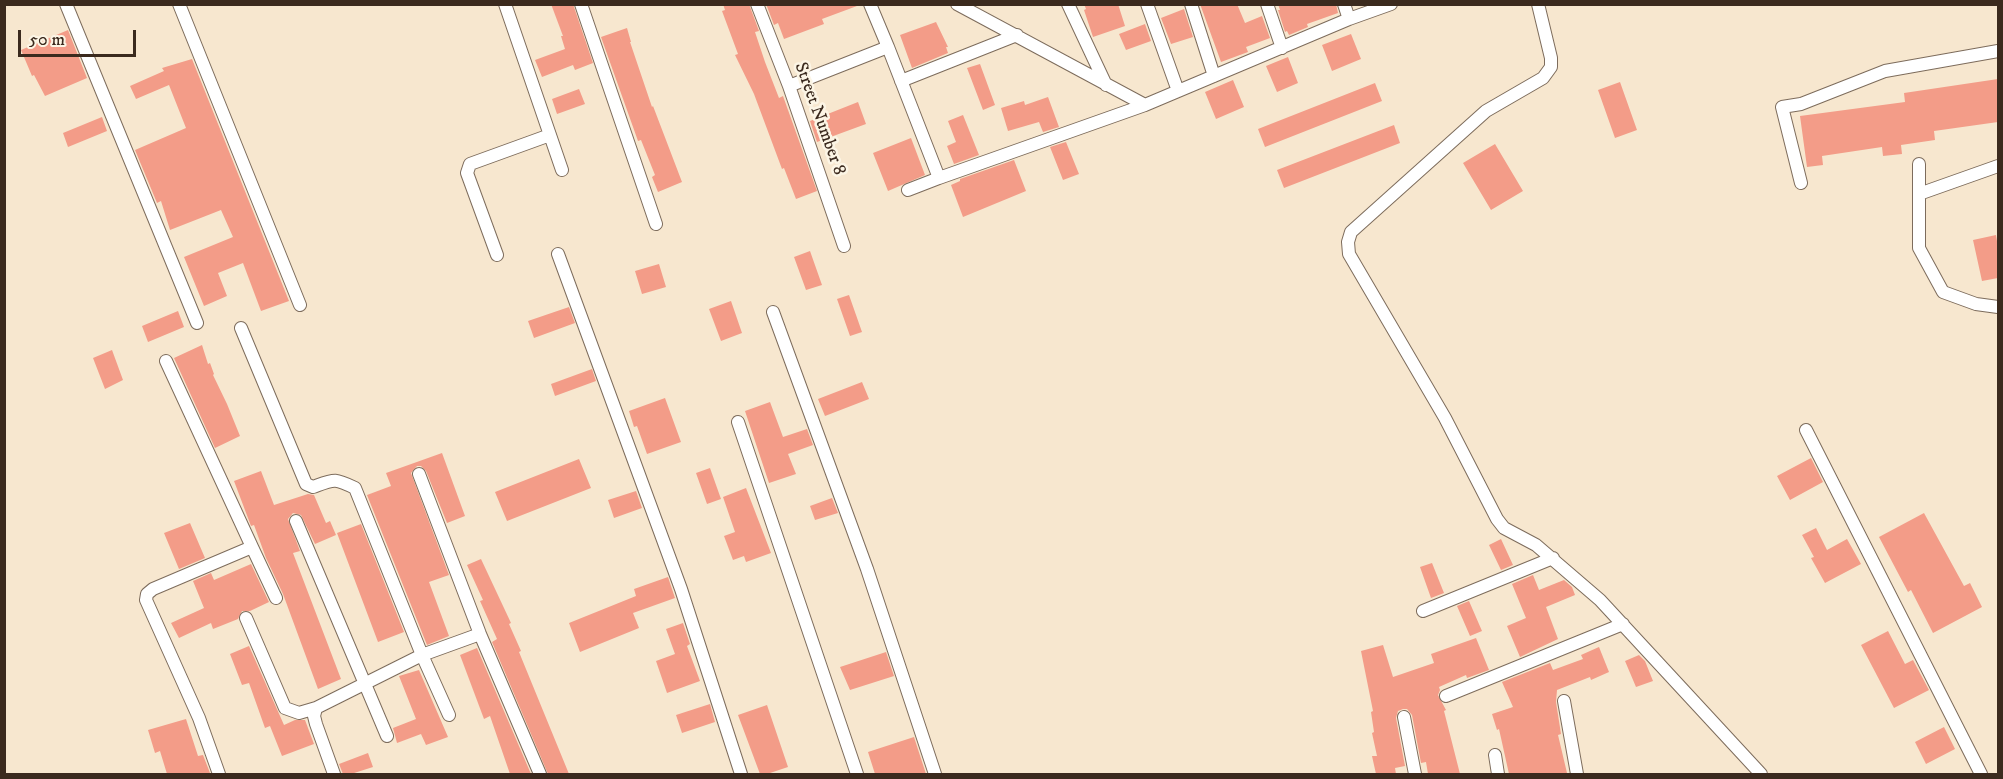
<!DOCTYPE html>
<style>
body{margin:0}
#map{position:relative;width:2003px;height:779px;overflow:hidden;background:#f7e7cf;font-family:"IM FELL DW Pica",serif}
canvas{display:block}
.frame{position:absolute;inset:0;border:6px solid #3b2a1e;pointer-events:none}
.scale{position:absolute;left:18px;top:30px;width:118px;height:27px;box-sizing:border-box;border:3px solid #3b2a1e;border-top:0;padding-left:8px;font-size:18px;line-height:21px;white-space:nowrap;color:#3b2a1e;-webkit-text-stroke:4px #fcf5e5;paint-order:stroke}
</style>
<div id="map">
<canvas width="2003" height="779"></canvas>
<div class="frame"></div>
<div class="scale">50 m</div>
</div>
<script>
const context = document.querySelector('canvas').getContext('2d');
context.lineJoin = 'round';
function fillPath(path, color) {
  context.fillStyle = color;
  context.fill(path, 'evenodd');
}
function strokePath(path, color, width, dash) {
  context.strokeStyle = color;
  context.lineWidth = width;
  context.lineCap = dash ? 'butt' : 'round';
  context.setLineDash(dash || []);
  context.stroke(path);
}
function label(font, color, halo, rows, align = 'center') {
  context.font = font + ' "IM FELL DW Pica",serif';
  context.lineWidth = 5;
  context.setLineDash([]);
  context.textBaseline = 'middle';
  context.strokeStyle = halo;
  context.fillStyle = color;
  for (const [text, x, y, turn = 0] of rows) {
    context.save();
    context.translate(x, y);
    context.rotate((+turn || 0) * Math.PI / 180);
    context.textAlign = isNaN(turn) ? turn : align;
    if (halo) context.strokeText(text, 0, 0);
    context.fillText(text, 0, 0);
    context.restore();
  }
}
fillPath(new Path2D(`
 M551,4H573L593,63L575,70L573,65L542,77L535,60L565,49L561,36H563Z
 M723,4H749L759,31L755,32L765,62L779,98L783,96L817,191L796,199L784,168L782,169L754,94L735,55L738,54L722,11L725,10Z
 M766,4H857V6L822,19L824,24L784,39L778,23L774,25Z
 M1084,4H1118L1125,26L1093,37L1084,10L1086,9Z
 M1200,4H1237L1245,23L1262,16L1270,38L1246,47L1248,52L1221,62Z
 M1278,4H1336L1338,13L1307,24L1308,27L1289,35L1287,31L1285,32L1278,10H1280Z
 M1184,9L1193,37L1171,44L1161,18Z
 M936,22L948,47H946L948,53L912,68L900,35Z
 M1145,24L1151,41L1126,50L1119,34Z
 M627,28L631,42H630L652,107L653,106L682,182L658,192L652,177L655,175L641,140L638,141L601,37Z
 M68,30L87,78L45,96L34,75L32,76L21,50Z
 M1351,34L1361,59L1332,71L1322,45Z
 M1288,57L1298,83L1277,92L1266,66Z
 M192,59L289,301L261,311L243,263L218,273L227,296L204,306L184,257L233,237L221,210L170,230L161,201L157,203L135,150L186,128L169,85L136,99L130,86L164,71L162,68Z
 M980,64L995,105L983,110L967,68Z
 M1998,79V122L1934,131L1935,140L1901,145L1902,154L1883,156L1882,147L1822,156L1823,165L1807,167L1800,116L1905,102L1904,93Z
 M1233,80L1244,107L1216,119L1205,92Z
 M1620,82L1637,130L1615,138L1598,90Z
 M1375,83L1382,101L1265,147L1258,129Z
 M579,89L585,104L557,114L552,99Z
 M1048,97L1059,127L1043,132L1039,122L1008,131L1001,108L1024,101L1025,105Z
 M858,102L866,124L817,142L810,121Z
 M963,115L979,155L954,164L947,146L956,142L948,121Z
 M102,117L107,131L68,147L63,133Z
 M1394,125L1400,143L1284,188L1277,170Z
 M911,138L925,175L888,191L873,153Z
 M1066,142L1079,174L1063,180L1050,147Z
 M1495,144L1523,191L1491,210L1463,163Z
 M1014,160L1026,191L963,217L951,185L960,181V179Z
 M1996,235L1998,247V278L1982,281L1973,240Z
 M810,251L822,285L806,290L794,257Z
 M659,264L666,287L642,294L635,271Z
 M849,295L862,332L850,336L837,299Z
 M731,301L742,333L721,341L709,309Z
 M569,307L575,323L534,338L528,321Z
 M178,311L184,327L148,342L142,326Z
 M202,345L208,364L210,363L214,374L213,375L227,404L240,436L215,448L174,358Z
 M112,350L123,380L105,389L93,358Z
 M592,369L596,381L555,396L551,384Z
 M862,382L869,399L825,416L818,399Z
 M665,398L681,442L647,454L637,426L634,427L629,411Z
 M770,402L783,437L807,429L813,445L788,454L796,474L769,483L745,411Z
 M442,453L465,516L447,523L426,471L421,466H417L411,473L449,575L429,582L449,636L427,645L367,495L391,486L386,473Z
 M1811,458L1823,482L1790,500L1777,476Z
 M579,459L591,488L507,521L495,492Z
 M710,468L721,499L707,504L696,473Z
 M261,471L274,505L308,494L314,495L326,523L330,521L336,535L315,544L301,515L293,513L288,519L300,551L293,553L341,679L318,689L283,594L266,558L254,525L251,526L234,481Z
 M746,488L771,553L746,562L744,556L733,560L724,536L735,532L723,497Z
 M636,491L642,508L614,518L608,500Z
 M832,498L838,513L815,520L810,506Z
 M1924,513L1964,586L1970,583L1982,607L1933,633L1911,590L1908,592L1879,537Z
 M190,523L205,558L179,569L164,533Z
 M361,524L404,632L378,642L337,533Z
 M1816,528L1827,550L1847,539L1861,564L1825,583L1811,558L1814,557L1802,535Z
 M1501,539L1513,565L1501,570L1489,545Z
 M481,559L511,623L509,624L521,651L519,652L569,774H548L492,642L497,639L480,601L483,600L467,565Z
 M1432,563L1444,593L1431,598L1420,567Z
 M251,564L269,602L250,611H242L238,619L213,629L211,623L179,638L171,623L204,608L193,581L211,573L214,580Z
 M1533,575L1539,590L1564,580L1572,587L1575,595L1546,607L1558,639L1520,657L1507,626L1526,618L1512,584Z
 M668,577L675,598L633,613L639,628L580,652L569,623L636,596L634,589Z
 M1469,601L1482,631L1470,636L1457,606Z
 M683,623L690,644L687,646L700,681L667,693L656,661L675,654L666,629Z
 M1888,631L1905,664L1913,660L1929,690L1894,708L1861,645Z
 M1476,638L1489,670L1467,678L1466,675L1439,687L1440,690L1438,695L1446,710L1444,711L1460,774H1428L1426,762L1421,763L1412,715L1407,709H1403L1398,711L1396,718L1405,766L1395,768L1396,774H1376L1372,756H1377L1372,733L1374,732L1371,712L1373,711L1361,651L1383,645L1393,677L1434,663L1431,654Z
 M249,646L284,725L295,720H305L314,744L282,756L270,726L265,728L249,683L242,685L230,654Z
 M1599,647L1609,672L1591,680L1590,677L1557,690L1556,702L1561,734L1558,735L1567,773L1559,774H1509L1499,729L1497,730L1492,714L1513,707L1502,682L1550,663L1553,670L1583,659L1581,655Z
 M477,648L531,774H510L490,716L484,719L460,655Z
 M886,652L894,676L850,690L840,667Z
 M1639,655L1645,661L1653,681L1636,687L1625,661Z
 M419,670L448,737L426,745L421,734L397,743L393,728L416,719L399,676Z
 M710,704L715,722L682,733L676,715Z
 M767,705L788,767L767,774H760L738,715Z
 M186,719L198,756L203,755L210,773L204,774H167L160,751L155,753L148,730Z
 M1944,727L1955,749L1926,764L1915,742Z
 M914,737L926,774H875L868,752Z
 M368,753L373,767L351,774H343L339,764Z`), '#f39c88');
const minor = new Path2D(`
 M66,4L197,323
 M179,4L300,305
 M505,4L562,170
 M581,4L656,224
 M757,4L789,86L844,246
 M870,4L888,47
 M957,4L1145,105L1349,19L1391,4
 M1068,4L1106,85
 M1147,4L1178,91
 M1191,4L1214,76
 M1267,4L1282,48
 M1344,4L1349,19
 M1538,4L1551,58V67L1543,78L1486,111L1351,232L1348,242L1349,254L1445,418L1497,519L1504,528L1536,545L1600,600L1761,774
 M901,81L1017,35
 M789,86L888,47L939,178L1145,105
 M1919,164V248L1943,292L1976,304L1998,307
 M1801,183L1782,107L1801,104L1885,71L1998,51
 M908,190L939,178
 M1919,194L1998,166
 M558,254L681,589L741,774
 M497,255L467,173L470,164L550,135
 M773,312L867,569L935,774
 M241,328L306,484L313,487C335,479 334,478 355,488L422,655L449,715
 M166,361L252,547L153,589L147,594L146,600L199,718L219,774
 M738,422L857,774
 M1806,430L1981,774
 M419,474L480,634L540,774
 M296,521L387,736
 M252,547L276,598
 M1423,611L1553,558
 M246,618L285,708L299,713L316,708
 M1446,696L1623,624
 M1564,701L1577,774
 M1404,717L1415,774
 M1495,755L1498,774
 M334,774L316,724L314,716L316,708L422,655L480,634`);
strokePath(minor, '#7d6c5c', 14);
strokePath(minor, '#fff', 12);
label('18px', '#3b2a1e', '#fcf5e5', [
 ["Street Number 8",819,119,70]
]);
</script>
